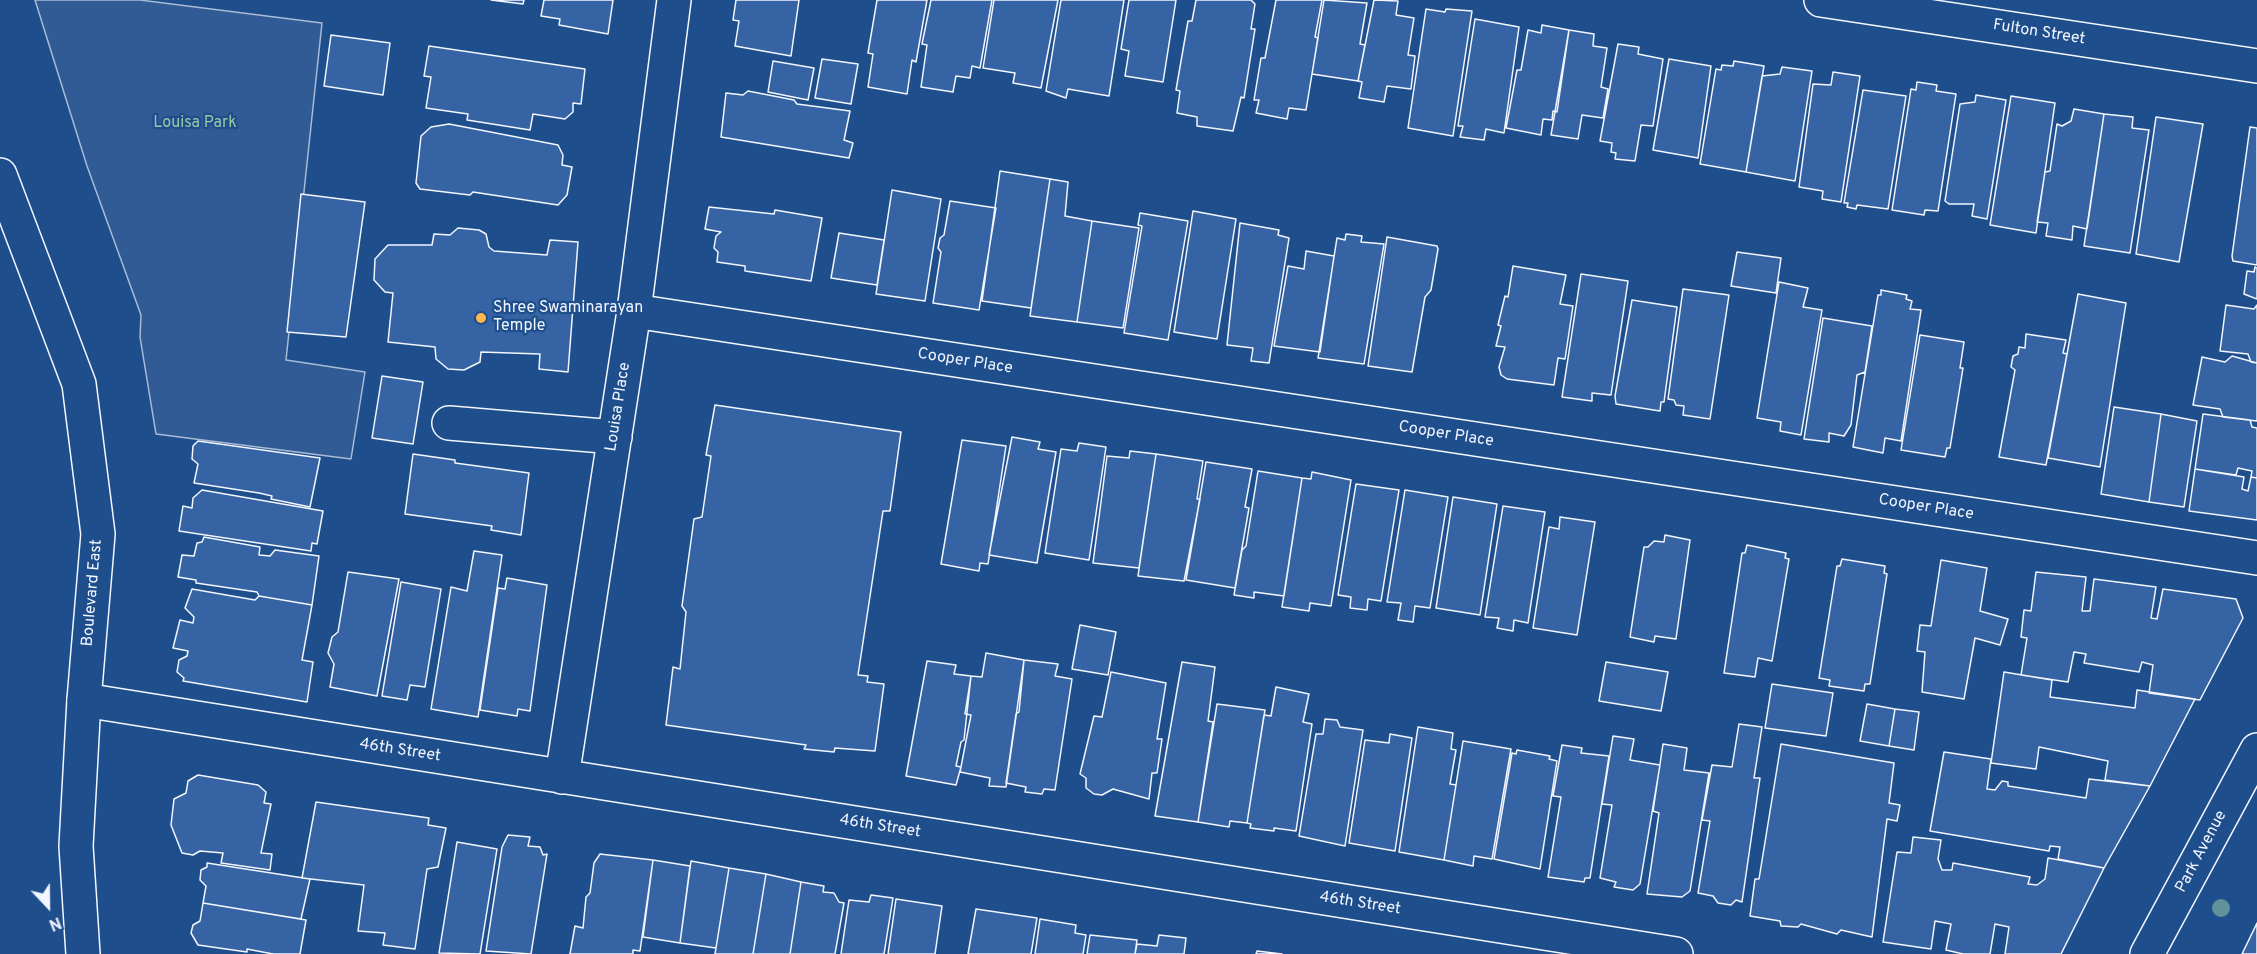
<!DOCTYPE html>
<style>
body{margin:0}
#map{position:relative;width:2257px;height:954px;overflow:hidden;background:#1f4e8c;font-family:Overpass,sans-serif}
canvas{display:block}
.north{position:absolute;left:18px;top:876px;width:60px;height:60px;-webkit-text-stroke:4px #1f4e8c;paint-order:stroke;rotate:158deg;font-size:16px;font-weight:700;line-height:24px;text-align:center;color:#f2f6ff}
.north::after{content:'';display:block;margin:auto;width:21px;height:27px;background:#f2f6ff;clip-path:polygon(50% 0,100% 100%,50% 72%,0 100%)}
</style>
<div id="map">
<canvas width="2257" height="954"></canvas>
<div class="north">N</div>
</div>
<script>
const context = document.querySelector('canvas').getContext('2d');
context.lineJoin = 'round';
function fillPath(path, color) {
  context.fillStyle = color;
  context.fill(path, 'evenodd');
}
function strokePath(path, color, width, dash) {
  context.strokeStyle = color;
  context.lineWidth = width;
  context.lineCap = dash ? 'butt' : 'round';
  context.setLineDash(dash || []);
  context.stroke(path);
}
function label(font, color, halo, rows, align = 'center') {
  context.font = font + ' Overpass,sans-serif';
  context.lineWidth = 4.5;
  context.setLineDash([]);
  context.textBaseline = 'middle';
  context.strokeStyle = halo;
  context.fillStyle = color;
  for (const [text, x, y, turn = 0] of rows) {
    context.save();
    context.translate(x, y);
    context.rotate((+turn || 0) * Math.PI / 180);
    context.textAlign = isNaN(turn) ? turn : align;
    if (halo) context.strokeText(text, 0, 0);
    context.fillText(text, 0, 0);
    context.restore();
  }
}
const built = new Path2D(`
 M35,0H140L322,23L286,360L365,372L351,459L156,434L140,337L141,315L87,166Z`);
fillPath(built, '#305b95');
strokePath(built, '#a8bbd7', 1.5);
const building = new Path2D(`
 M491,0H524L523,4Z
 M544,0H613L608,34L559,25L560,19L541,16Z
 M736,0H799L791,56L735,46L739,21L733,20Z
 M877,0H927L916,62L912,60L907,94L868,87L873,54L868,53Z
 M931,0H992L980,68L972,66L970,78L956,76L953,92L921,87L927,45L922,44Z
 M994,0H1058L1041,88L1013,83L1015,73L983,68Z
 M1061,0H1124L1109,96L1068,89L1066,98L1046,91Z
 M1129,0H1176L1163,82L1125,76L1129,51L1121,49Z
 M1196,0H1251L1255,4L1251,29H1255L1244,98L1241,97L1233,131L1197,126V117L1177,113L1180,91L1176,90L1188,21H1192Z
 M1276,0H1322L1315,37L1318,38L1306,110L1289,108L1287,119L1256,113L1259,100H1254L1261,58H1265Z
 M1324,0L1367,3L1360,44L1365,45L1358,81L1312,74Z
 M1374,0L1398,1L1396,15L1414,18L1408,55L1415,56L1411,89L1387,86L1384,102L1359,98L1362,82L1358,81Z
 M1426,9L1445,12L1446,9L1472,11L1453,136L1408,128Z
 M1475,19L1519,27L1504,133L1486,129L1484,140L1460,137L1463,126H1458Z
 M1542,25L1569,30L1557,112L1553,111L1552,120L1543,119L1541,135L1506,128L1517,70H1521L1528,30L1541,33Z
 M1569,30L1594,34L1593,46L1607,48L1601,87L1608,89L1603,118L1582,115L1578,139L1551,135Z
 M331,35L390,43L383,95L324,86Z
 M1618,44L1639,47L1638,54L1663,59L1653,126L1641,125L1635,161L1615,159L1616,153L1611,152L1612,143L1600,141Z
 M429,46L585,69L581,104L573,103V112L565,119L533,114L530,130L467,120L468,114L426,108L431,77L424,76Z
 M822,59L858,64L851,104L815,98Z
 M1669,59L1711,66L1698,158L1653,150Z
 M773,61L814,68L808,100L768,92Z
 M1734,61L1764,66L1746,172L1700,164L1716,69L1721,70L1722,65L1733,66Z
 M1782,67L1812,71L1795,181L1746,172L1762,76L1780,74Z
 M1833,72L1860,76L1841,202L1822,199L1823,191L1799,187L1813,84L1831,85Z
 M1917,82L1937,85L1936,91L1956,94L1938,211L1925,210L1924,215L1892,210L1911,89L1916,90Z
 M1863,90L1906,96L1888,209L1857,205L1856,209L1847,207L1848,203H1844Z
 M748,91L794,100L797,104L850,111L844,140L853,143L849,158L721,137L726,93L743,95Z
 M1976,95L2006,100L1987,219L1972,216L1974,204H1949L1945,201L1960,104L1975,102Z
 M2011,96L2055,103L2036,233L1990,225Z
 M2074,109L2104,114L2087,229L2073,226L2072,240L2046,236L2048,223L2037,222L2045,172L2050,171L2057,124L2062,126L2071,121Z
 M2104,114L2133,117L2132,128L2149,130L2130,253L2084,246Z
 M2156,117L2203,124L2179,262L2136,254Z
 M449,124L558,145L563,155L562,165L572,167L567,195L558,205L473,192L470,195L420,189L416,183L421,136L431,127Z
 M2250,127L2257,128V265L2233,261L2232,256Z
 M1000,171L1050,179L1031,308L982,301Z
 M1050,179L1068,182L1065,216L1092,221L1077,322L1030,316Z
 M892,190L941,199L925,301L876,294Z
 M301,194L365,202L346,337L287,332Z
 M950,201L996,208L979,310L933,303L941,252L938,248L940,238L944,235Z
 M709,207L774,214L775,210L822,218L811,281L745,271V266L717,262L718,252L714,248L716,236L721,232L705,229Z
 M1193,211L1236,219L1217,339L1174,332Z
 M1140,213L1188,221L1168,340L1124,333L1142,226L1138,225Z
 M1092,221L1139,228L1123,328L1077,322Z
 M1240,223L1279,230L1278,235L1289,238L1269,363L1251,361L1253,348L1227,345Z
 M458,228L479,230L486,234L489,247L494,251L547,255L550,240L578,242L568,372L539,369L540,354L481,352L480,362L464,370L448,369L436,359L435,347L388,342L393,293L385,292L374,280L375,259L388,245H432L434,234L450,235Z
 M839,233L884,240L877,285L831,278Z
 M1346,234L1362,236L1361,242L1384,244L1364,364L1318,358L1337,238L1345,240Z
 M1387,237L1437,246L1438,249L1431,290L1425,297L1412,372L1368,366Z
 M1306,251L1334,256L1320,352L1274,346L1288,266L1304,269Z
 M1737,252L1781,258L1776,293L1731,286Z
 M1513,266L1566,275L1560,304L1573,306L1565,359L1558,358L1554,385L1507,379L1501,375L1499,367L1505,347L1496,346L1501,326L1498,325L1505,296L1508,297Z
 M2255,267L2257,268V299L2244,294L2247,271L2254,272Z
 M1581,274L1628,281L1611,395L1592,393V401L1562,397Z
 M1779,282L1808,288L1803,307L1822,310L1801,435L1780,431L1781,422L1757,418Z
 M1683,289L1729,295L1710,419L1683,415L1684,406L1676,405L1674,400L1668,399Z
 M1881,290L1907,295L1906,299L1912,301L1910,309L1921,310L1901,441L1885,438L1883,453L1853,447L1878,295H1881Z
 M2078,294L2126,303L2100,467L2048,458Z
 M1632,300L1677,307L1664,402H1661L1660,411L1616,404L1615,396Z
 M2226,305L2254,309L2257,305V363L2251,362L2248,354L2220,351Z
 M1823,318L1872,326L1865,372L1857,375L1851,425L1844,436L1829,433V442L1804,439Z
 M2026,334L2066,340L2063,353L2067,354L2046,465L1999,457L2015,370L2011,367L2013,356L2018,354L2019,347L2025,348Z
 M1920,335L1964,342L1960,368H1963L1950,448H1947L1945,457L1901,450Z
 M2232,356L2257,363V421L2223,417L2220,409L2193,405L2202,357L2225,362Z
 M382,376L423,382L413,444L372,438Z
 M715,405L901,432L890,511H883L858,675L868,676L867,682L884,684L875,751L835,748L834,752L804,749L806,745L666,725L673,667L680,669L686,612L682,606L694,519L702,517L711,456L706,455Z
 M2114,407L2161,414L2149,502L2101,494Z
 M2161,414L2197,421L2184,507L2149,502Z
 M2203,414L2250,420L2252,427L2257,428V478L2251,477L2252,471L2238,468L2236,475L2195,469Z
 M1012,437L1040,442L1038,449L1056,452L1037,563L989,555Z
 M962,440L1006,446L988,564L980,563L979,571L941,564Z
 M198,441L320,458L310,507L271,499L272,496L259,493L194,483L198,464L192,459L193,446Z
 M1079,443L1106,447L1089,560L1045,553L1061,449L1077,451Z
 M1130,451L1156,454L1139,568L1093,563L1107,456L1129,458Z
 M413,454L455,460V463L529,473L521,535L491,530L492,526L405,514Z
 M1156,454L1203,461L1197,499H1200L1184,581L1138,576Z
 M1206,462L1252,469L1245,507L1249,508L1235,588L1186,580Z
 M2195,469L2244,477L2242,489L2248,491L2251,477L2257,478V520L2189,511Z
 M1258,471L1302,478L1284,596L1254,592V598L1234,595L1242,550L1246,546Z
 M1312,472L1351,480L1331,606L1310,603L1309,611L1282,607L1302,478L1311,479Z
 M1356,484L1399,490L1381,601L1368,599L1367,610L1350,608L1351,597L1338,595Z
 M202,490L323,511L317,544L312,543L311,551L179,531L183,506L192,508L193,498Z
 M1405,490L1448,497L1430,608L1415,606L1413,622L1398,620L1401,603L1387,602Z
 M1453,497L1497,504L1480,615L1436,608Z
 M1503,506L1545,512L1528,623L1514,620L1513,631L1497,628L1499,618L1485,617Z
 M1560,517L1595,522L1577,635L1533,628L1549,527L1559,529Z
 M1665,535L1690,540L1676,639L1655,636L1654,642L1630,637L1644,547H1648L1654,541L1664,542Z
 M204,537L260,547L259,555L270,556L275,550L319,556L312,605L259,596L257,592L196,583V580L178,577L182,555L194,556L197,543L202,542Z
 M1747,545L1786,553L1785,558L1789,559L1772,661L1758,658L1755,677L1724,673L1742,553H1745Z
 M474,551L502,555L478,717L431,709L451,587L467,591Z
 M1842,559L1885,566L1884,573L1887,574L1870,684H1865L1864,691L1829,686L1830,680L1819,678L1837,566H1840Z
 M1941,560L1987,568L1980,611L2008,619L2000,645L1975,638L1964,699L1922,692L1925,652L1917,651L1920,625L1931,626Z
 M348,572L399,579L377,696L330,687L334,664L328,653L332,637L338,632Z
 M2036,572L2086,577L2082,611H2090L2094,579L2156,587L2151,618L2157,619L2163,589L2236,599L2243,618L2200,700L2149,693L2153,665L2142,662L2139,672L2084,663L2086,654L2074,652L2068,682L2021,675L2027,638L2021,637L2024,610L2031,611Z
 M507,578L547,585L530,711L518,709L517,716L480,710L498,588L505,589Z
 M401,582L441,589L425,687L410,685L407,700L382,696Z
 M192,589L255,600L259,596L312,605L302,660L313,662L307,702L183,681L184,678L177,672L179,660L187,656L188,651L173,648L180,620L193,623L194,617L185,608Z
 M1080,625L1116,632L1108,675L1072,669Z
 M986,653L1024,660L1006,787L989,786L990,778L960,772L971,715L965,714L971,676L982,677Z
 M1024,660L1058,664L1055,676L1072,679L1055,790L1044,789L1042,794L1025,792L1026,787L1006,783L1016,714L1019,712Z
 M927,661L956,665L954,674L971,676L964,740L961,742L956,766L961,767L956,785L906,776Z
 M1182,662L1215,667L1208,721L1213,722L1198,822L1155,816Z
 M1606,662L1668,672L1661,711L1599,701Z
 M1111,672L1166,683L1157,739H1162L1157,773H1152L1149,799L1113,789L1102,795L1094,794L1086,788V778L1080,774L1094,716L1102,717Z
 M2004,672L2052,680L2050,697L2135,708L2137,690L2195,699L2150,786L2105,780L2108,761L2039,747L2036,769L1991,763Z
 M1772,684L1833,693L1826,736L1765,728Z
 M1276,687L1309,694L1303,722L1312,724L1296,831L1274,828V831L1250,828L1251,824L1247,823L1264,715L1271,716Z
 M1217,704L1265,710L1247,823L1230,821L1229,827L1198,822Z
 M1867,704L1895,709L1889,746L1860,741Z
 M1895,709L1919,712L1914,750L1889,746Z
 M1325,719L1337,720L1340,727L1363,730L1345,846L1299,836L1316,734H1323Z
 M1739,724L1762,727L1754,778H1760L1742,902L1736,900L1731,905L1718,903L1713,896L1698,893L1710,821L1702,820L1712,765L1732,767Z
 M1418,727L1453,733L1451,749L1456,750L1450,784L1456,785L1444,860L1399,852Z
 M1390,734L1412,738L1395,851L1349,843L1365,740L1389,743Z
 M1613,736L1634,739L1630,760L1660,765L1640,884L1633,890L1614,887L1616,882L1600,878L1612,805L1602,804Z
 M1463,741L1511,749L1492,859L1474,856L1473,866L1444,860Z
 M1663,744L1687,748L1684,770L1709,773L1690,891L1682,897L1647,894L1659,813L1653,811Z
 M1781,744L1894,763L1889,803L1900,805L1897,821L1887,819L1872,937L1841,930L1837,934L1801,924L1798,927L1781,926L1780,921L1750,916L1755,879H1759Z
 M1562,745L1582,748L1581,753L1609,756L1590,878H1585L1584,882L1548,877L1561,797L1553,796Z
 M1517,750L1550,756L1549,759L1557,761L1540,869L1494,859L1512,753L1516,754Z
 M1944,752L1991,759L1987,789L1995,790L2002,781L2008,782V786L2086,798L2089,779L2150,786L2104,868L2058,859L2060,847L2050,846L2049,851L1930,831Z
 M198,775L258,785L266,792L264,803L271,804L261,853L272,854L270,870L221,863L223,853L200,851L193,855L182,853L171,825L174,799L186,793L188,781Z
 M316,802L429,818L428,825L446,828L438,867L427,869L415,949L383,945L385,933L358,931L364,885L302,878Z
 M508,835L530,837L528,846L540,847L543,855L547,854L531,954L486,951L502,847Z
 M1913,837L1941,840L1938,859L1942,870H1952L1953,863L2030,877L2028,884L2037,885L2045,879L2048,858L2104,868L2061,954H2005L2009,927L1995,924L1990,954H1963L1946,950L1951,924L1935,921L1931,949L1883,942L1897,852L1911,853Z
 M457,842L497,849L480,954L439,953Z
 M600,854L653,860L640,951L633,950V954H570L575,926L583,928L586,897L590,893L594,863Z
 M653,860L690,866L680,943L643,937Z
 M691,861L729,868L716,948L680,943Z
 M207,863L310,879L301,919L203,903L206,886L200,880L201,870L207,867Z
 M729,868L766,874L753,954H715Z
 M766,874L801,882L790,954H753Z
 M801,882L824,886L823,892L834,893L839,902L844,903L835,954H790Z
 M871,895L893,898L884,954H841L849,900L869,902Z
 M896,899L942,906L935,954H888Z
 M203,903L306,920L300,954H273L247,949V952L198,945L191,933L193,925L200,921Z
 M976,909L1037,918L1031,954H968Z
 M1040,919L1076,925L1075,933L1086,935L1083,954H1035Z
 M2257,923V954H2242Z
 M1090,935L1137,940L1135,954H1087Z
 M1159,935L1186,938L1184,954H1135L1137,944L1157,946Z
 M1257,951L1282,954H1256Z`);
fillPath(building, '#3563a3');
strokePath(building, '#f2f6ff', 1.5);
const minor = new Path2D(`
 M1821,0L2257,66
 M634,311L2257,558
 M449,423L615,437
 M84,700L1676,954
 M562,777L634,311L674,0`);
const major = new Path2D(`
 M0,175L79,384L98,534L84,700L76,846L83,954
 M2147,954L2257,750`);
strokePath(minor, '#f2f6ff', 36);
strokePath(major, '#f2f6ff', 36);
strokePath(minor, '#1f4e8c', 33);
strokePath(major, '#1f4e8c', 33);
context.fillStyle = '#61919a';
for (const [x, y] of [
 [2221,908]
]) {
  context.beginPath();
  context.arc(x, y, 9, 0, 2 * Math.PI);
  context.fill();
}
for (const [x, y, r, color] of [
 [481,318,6,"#ffb74d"]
]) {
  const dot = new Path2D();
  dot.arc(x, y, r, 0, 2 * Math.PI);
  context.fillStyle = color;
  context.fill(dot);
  strokePath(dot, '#1f4e8c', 2);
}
label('16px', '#f2f6ff', '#1f4e8c', [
 ["Fulton Street",2039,33,9],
 ["Cooper Place",965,362,9],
 ["Louisa Place",619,407,-81],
 ["Cooper Place",1446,435,9],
 ["Cooper Place",1926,508,9],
 ["Boulevard East",93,593,-85],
 ["46th Street",400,751,9],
 ["46th Street",880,827,9],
 ["Park Avenue",2202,852,-62],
 ["46th Street",1360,904,9]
]);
label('16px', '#97c8a6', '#1f4e8c', [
 ["Louisa Park",195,124]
]);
label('16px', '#f2f6ff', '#1f4e8c', [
 ["Shree Swaminarayan",493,309],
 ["Temple",493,327]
], 'left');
</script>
